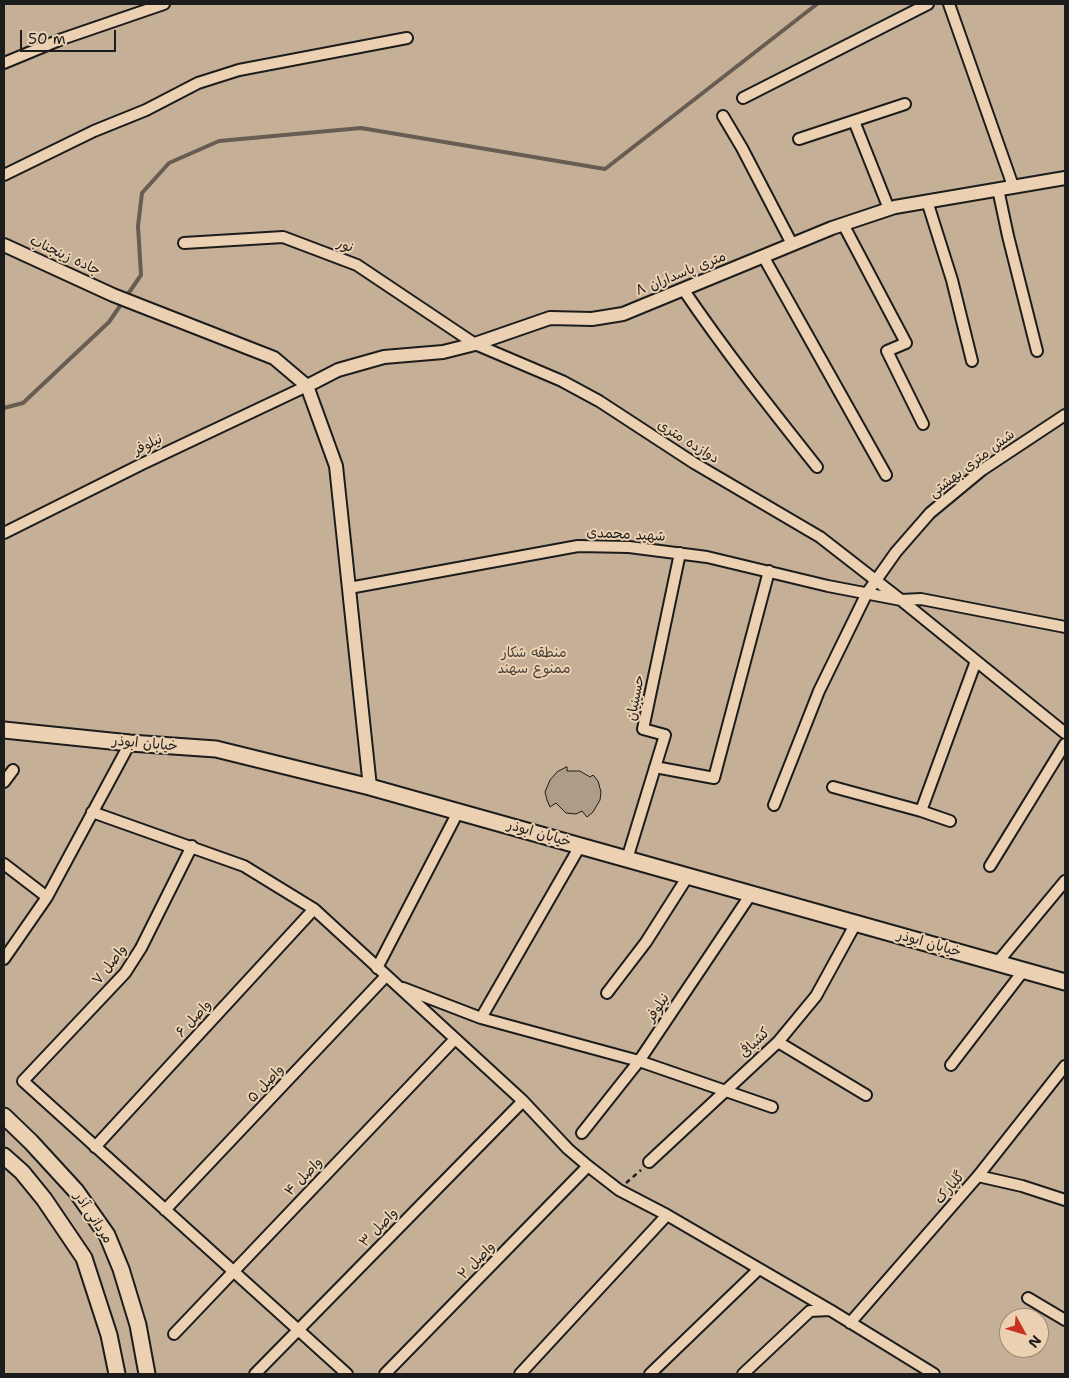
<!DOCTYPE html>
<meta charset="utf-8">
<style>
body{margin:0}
#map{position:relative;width:1069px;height:1378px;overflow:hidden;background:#e3caac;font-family:"Shantell Sans",sans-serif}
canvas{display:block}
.frame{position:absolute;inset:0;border:5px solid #1c1c1c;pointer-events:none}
.north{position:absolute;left:999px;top:1308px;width:50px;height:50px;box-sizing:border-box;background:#ebd1b2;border:1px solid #988976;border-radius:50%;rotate:129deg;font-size:14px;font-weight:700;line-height:20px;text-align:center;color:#1c1c1c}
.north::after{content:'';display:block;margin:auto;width:18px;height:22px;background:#c8321e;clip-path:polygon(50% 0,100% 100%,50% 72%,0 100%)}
.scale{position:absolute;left:20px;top:30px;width:96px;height:22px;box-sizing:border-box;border:2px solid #1c1c1c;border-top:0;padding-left:6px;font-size:15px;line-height:18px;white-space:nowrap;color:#1c1c1c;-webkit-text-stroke:4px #ebd1b2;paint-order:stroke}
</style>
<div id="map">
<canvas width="1069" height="1378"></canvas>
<div class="frame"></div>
<div class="north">N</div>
<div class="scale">50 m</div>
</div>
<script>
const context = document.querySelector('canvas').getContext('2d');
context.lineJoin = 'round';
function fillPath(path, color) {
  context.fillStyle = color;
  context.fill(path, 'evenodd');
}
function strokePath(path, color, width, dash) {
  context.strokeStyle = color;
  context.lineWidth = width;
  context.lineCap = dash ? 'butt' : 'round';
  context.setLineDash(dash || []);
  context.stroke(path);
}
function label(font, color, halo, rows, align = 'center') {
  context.font = font + ' "Shantell Sans","Playpen Sans Arabic",sans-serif';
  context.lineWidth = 4;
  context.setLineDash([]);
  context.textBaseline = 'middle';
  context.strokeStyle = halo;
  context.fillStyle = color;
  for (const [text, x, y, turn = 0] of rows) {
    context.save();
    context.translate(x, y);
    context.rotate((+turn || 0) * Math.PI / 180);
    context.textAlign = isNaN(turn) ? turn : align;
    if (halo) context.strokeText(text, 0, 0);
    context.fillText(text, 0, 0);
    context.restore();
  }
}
fillPath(new Path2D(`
 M4,4H1065V1374H4ZM1009,1318H1039V1348H1009Z`), '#c5b097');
strokePath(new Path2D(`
 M4,408L23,403L109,322L141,275L138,226L142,193L169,163L219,141L361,128L605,169L817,4`), '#675d53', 4);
const building = new Path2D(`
 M567,767V771H580L590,777L593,775L598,781L601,792L600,800L593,812L587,817L582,811L576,814L566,813L556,803L550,807L547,800L545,792L550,780L557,772Z`);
fillPath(building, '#af9c86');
strokePath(building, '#1c1c1c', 1);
const minor = new Path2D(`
 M949,4L1013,186
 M4,63L62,39L164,4
 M743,98L928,4
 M723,116L742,148L792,244
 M854,121L889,209
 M799,139L905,104
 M4,175L94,131L146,110L198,83L239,70L407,38
 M998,189L1008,236L1037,351
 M927,201L952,280L972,361
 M843,224L906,343L887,351L923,424
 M184,243L283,237L357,265L475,344L562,381L599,401L694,463L820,537L901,600L921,599L1065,627
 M763,256L886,475
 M683,289C725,351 771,409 817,467
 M4,533L142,464L307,386
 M349,588L578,546L629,547L707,557L828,586L901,600L1065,733
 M655,767L714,778L769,571
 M4,782L13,770
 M833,787L921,811L950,821
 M774,805L819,691L867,593L896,552L930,513L982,470L1065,415
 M921,811L976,661
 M92,812L244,866L314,909L523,1101L568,1149L588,1166L619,1190L667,1215L830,1310
 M192,846L141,948L125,973L23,1081L347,1374
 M627,859L665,735L643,729L680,553
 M4,864L47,897
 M990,866L1065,744
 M4,959L47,897L130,743
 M997,963L1065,881
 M377,968L458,812
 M403,988L481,1018L639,1061L772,1107
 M607,993L646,942L688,876
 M481,1018L580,846
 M778,1042L866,1095
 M951,1065L1024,970
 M582,1133L639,1061L751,894
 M95,1147L314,909
 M649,1162L778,1042L816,996L856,923
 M978,1176L1022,1186L1065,1200
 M165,1210L386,976
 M1028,1298L1065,1320
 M850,1323L978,1176L1065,1066
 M174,1334L455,1039
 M255,1374L523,1101
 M385,1374L588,1166
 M520,1374L667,1215
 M650,1374L759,1269
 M743,1374L810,1311L830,1310L934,1374`);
const tertiary = new Path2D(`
 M4,245L113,295L274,358L307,386L336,466L370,787
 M307,386L338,370L384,357L443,352L475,344L550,318L592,319L623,314L832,228L895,207L1065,178`);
const secondary = new Path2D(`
 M4,730L130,743L216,749L370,787L1065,982
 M4,1116L31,1142L76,1191L107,1235L121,1269L138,1325L147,1374
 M4,1156L22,1172L44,1199L84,1258L109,1335L117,1374`);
strokePath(minor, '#1c1c1c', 14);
strokePath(tertiary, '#1c1c1c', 16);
strokePath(secondary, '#1c1c1c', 19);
strokePath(new Path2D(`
 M626,1183L641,1170`), '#1c1c1c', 2.5, [5, 4]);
strokePath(minor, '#ebd1b2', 10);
strokePath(tertiary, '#ebd1b2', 12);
strokePath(secondary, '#ebd1b2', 15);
label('14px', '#1c1c1c', '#ebd1b2', [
 ["نور",345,246,21],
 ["جاده زینجناب",65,256,25],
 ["۸ متری پاسداران",681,274,-22],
 ["دوازده متری",688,442,32],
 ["نیلوفر",148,445,-26],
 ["شش متری بهشتی",972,464,-37],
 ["شهید محمدی",626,535,3],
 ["حسینیان",636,698,-79],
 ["خیابان ابوذر",145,744,5],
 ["خیابان ابوذر",539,834,16],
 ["خیابان ابوذر",929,944,16],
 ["واصل ۷",110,965,-52],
 ["نیلوفر",658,1008,-56],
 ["واصل ۶",194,1019,-47],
 ["کشبافی",755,1043,-44],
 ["واصل ۵",266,1084,-47],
 ["واصل ۴",304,1177,-46],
 ["گلپارک",950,1188,-49],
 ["مردانی آذر",93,1218,57],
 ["واصل ۳",379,1228,-46],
 ["واصل ۲",477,1261,-46]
]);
label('14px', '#46413b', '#ebd1b2', [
 ["منطقه شکار",534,653],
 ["ممنوع سهند",534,669]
]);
</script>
